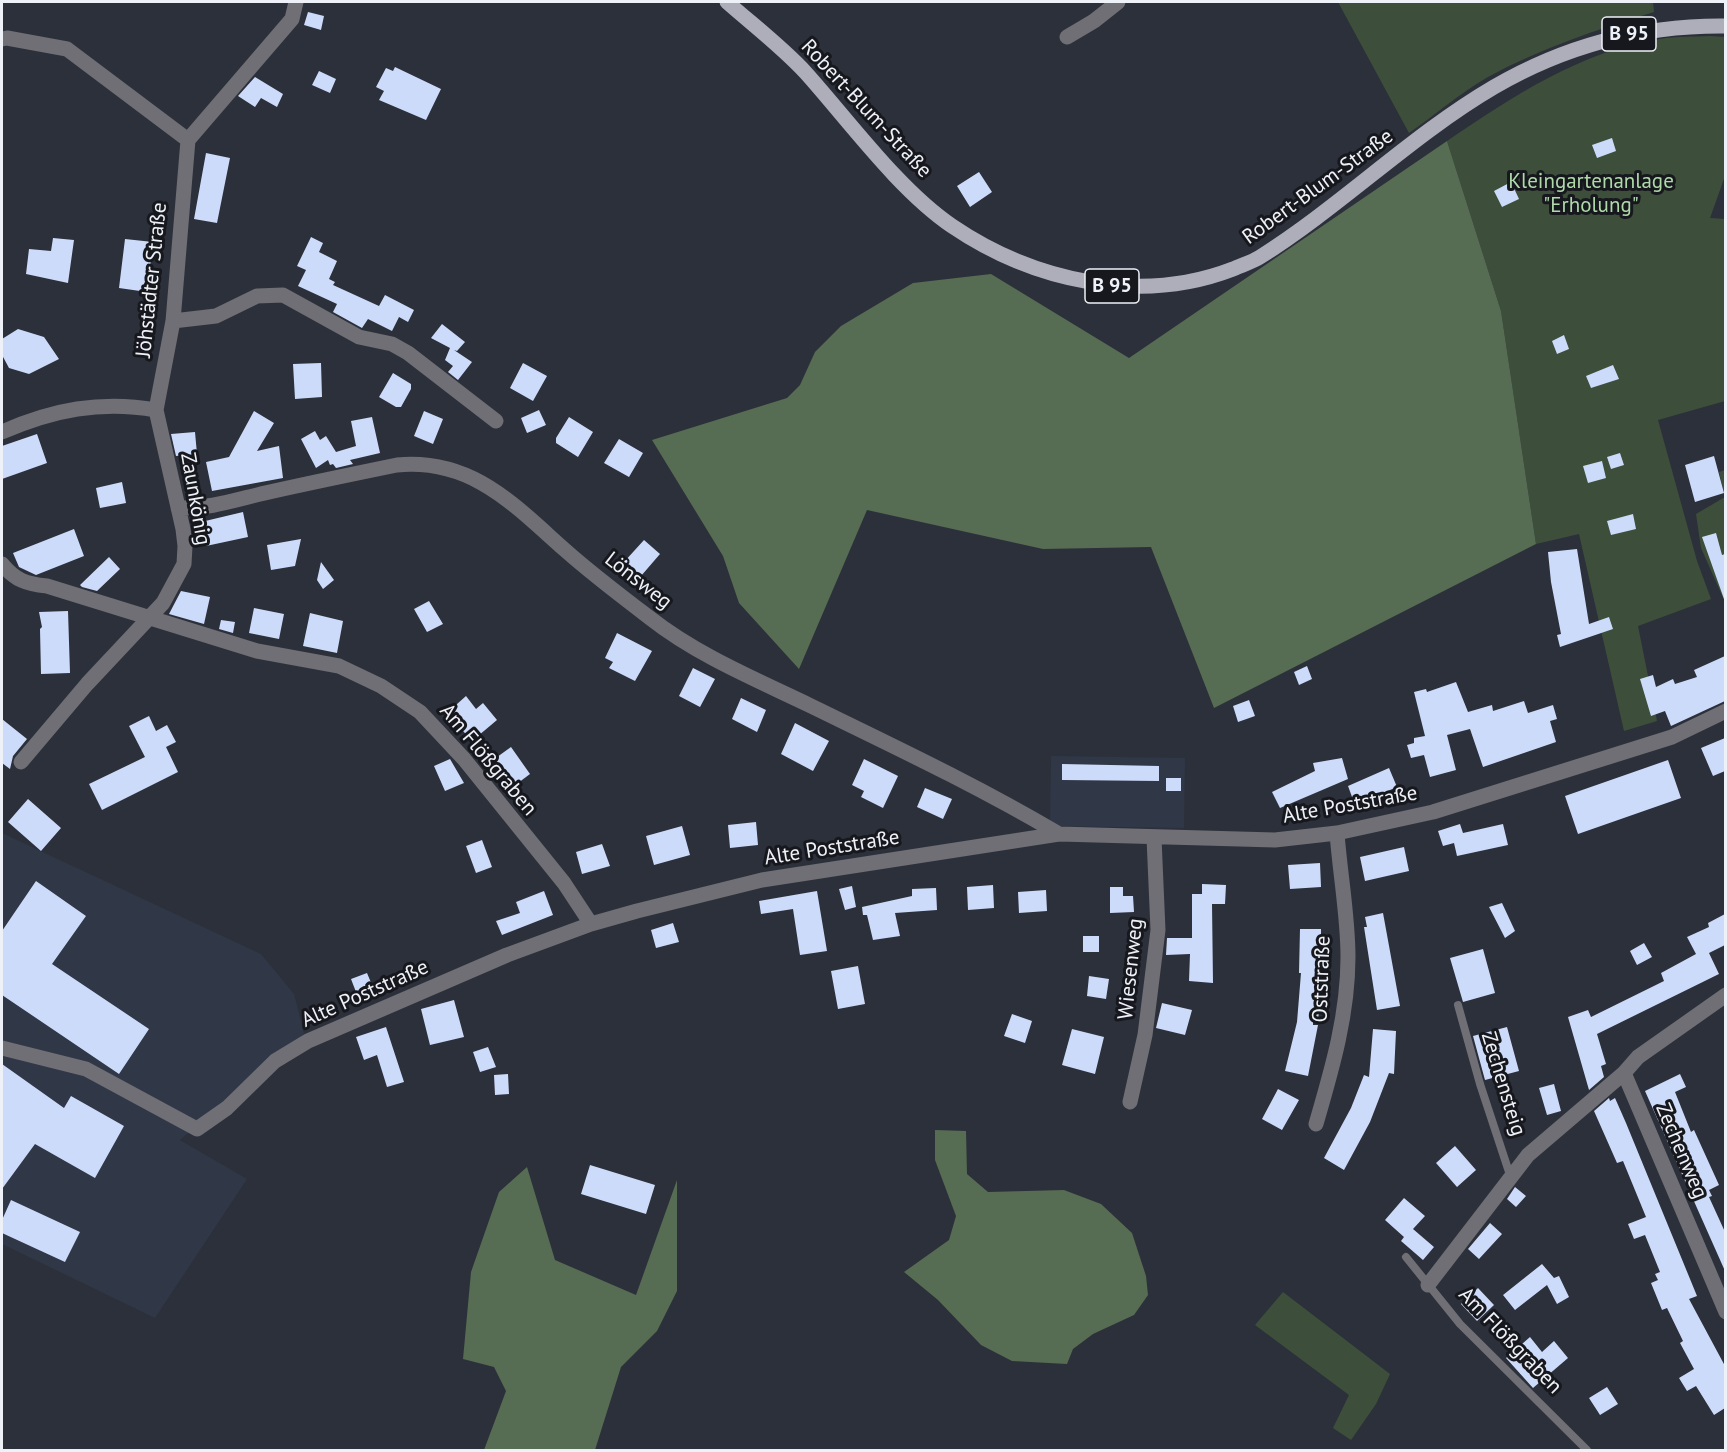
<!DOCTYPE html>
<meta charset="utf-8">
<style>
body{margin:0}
#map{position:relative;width:1727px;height:1452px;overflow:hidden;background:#2c303a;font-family:"PT Sans",sans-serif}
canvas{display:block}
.frame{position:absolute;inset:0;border:3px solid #eef1f8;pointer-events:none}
</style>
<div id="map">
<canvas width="1727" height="1452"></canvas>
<div class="frame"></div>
</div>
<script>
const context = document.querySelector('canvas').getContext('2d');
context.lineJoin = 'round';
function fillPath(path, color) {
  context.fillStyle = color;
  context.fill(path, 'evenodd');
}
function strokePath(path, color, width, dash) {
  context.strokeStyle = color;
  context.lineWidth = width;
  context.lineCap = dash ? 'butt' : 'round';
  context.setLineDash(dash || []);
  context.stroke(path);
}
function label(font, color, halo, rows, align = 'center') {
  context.font = font + ' "PT Sans",sans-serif';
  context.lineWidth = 6;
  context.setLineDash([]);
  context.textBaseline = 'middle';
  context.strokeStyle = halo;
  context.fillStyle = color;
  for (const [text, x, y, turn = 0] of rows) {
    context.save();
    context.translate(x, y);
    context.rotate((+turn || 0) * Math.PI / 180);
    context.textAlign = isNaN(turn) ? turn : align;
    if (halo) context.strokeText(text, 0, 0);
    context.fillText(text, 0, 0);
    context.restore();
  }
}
fillPath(new Path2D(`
 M1051,756L1185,758L1184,828L1050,826Z
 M2,833L261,954L294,994L304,1034L180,1140L247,1179L155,1318L2,1244Z`), '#303747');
fillPath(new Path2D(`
 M1338,2H1653L1654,12C1596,30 1541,48 1488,77C1460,93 1435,115 1409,133Z
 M1710,36L1725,37V176L1710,218L1725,219V401L1658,420L1697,561L1711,599L1638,626L1657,721L1624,731L1579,534L1536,544L1501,311L1447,141C1512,97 1581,51 1660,39C1676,36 1694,37 1710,36Z
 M1725,470V602L1701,548L1696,514L1725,497L1719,472Z
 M1283,1292L1390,1374L1376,1404L1351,1440L1333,1428L1349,1395L1255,1325Z`), '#3d4f3b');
fillPath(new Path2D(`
 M1447,141L1501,311L1536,544L1214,708L1151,547L1043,549L867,510L799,669L739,603L723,556L652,440L787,398L800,385L815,352L841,326L913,283L991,274L1129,358Z
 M935,1130L966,1131L967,1174L988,1192L1064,1190L1101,1204L1132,1233L1146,1276L1148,1295L1134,1315L1093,1334L1073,1349L1067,1364L1012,1361L981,1345L938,1300L904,1272L949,1240L956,1216L935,1160Z
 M527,1167L555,1260L636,1295L677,1180V1291L657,1331L621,1367L595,1450H484L506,1391L494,1367L463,1359L471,1272L499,1192Z`), '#566c53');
fillPath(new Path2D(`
 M308,12L324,16L321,30L304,25Z
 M395,67L441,89L426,120L379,100L384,91L376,87L386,68L393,71Z
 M319,71L336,79L330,93L312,85Z
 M255,77L283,94L277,107L261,98L255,107L238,96Z
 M1612,138L1616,151L1597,158L1592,145Z
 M206,153L230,158L217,223L194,219Z
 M979,172L992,192L970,207L957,186Z
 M1511,182L1519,199L1502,207L1494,191Z
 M311,237L323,243L319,252L337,261L329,279L335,282L333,285L379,306L385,295L414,310L408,322L399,317L392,331L368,319L362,328L333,312L337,304L298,286L306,270L297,266Z
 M53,238L74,240L68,283L26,274L29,249L51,251Z
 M125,239L153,242L147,292L119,288Z
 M442,324L465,342L457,351L454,350L472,362L458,380L448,372L453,366L445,360L450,348L431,338Z
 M18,329L44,337L59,359L29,374L9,368L2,355V339Z
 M1564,335L1569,349L1557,354L1552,341Z
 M321,363L322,397L295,399L293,364Z
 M523,363L547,376L533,401L510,388Z
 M1613,365L1619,379L1591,388L1586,376Z
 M393,373L411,384V389L401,407H396L379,397Z
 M539,410L546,425L527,433L521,418Z
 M254,411L274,423L257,451L279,446L283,478L212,491L206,462L229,457Z
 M424,411L443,419L433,444L414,436Z
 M372,417L380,453L350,460L353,464L336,468L333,464L330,465L328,460L316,468L301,439L315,431L320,440L326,436L336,452L356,446L351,421Z
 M569,417L593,432L578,457L556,443V438Z
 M195,432L197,454L176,456L171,434Z
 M37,434L47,463L2,479V446Z
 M619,439L643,453L629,477L604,463Z
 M1620,453L1624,465L1611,469L1607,457Z
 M1714,456L1724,493L1695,502L1685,465Z
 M1602,461L1606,478L1588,483L1583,466Z
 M122,482L126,503L100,508L96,488Z
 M243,512L248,537L206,546L201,522Z
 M1633,514L1636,529L1611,535L1607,521Z
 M74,529L84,556L36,575L19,567L13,553Z
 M1716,533L1722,555L1725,554L1724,599L1702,537Z
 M301,539L295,566L271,570L267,545Z
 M644,540L660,554L641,576L624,562Z
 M1577,549L1589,624L1609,617L1613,629L1560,647L1557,635L1561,634L1551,582L1548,552Z
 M109,557L120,569L97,591L82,587L80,585Z
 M321,562L334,580L323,589L317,580Z
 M181,591L210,597L204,624L169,614Z
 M429,601L443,624L427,632L414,609Z
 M254,608L284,614L279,639L249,633Z
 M68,611L70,673L41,674L40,629L42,627L39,612Z
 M310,613L343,621L337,653L303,646Z
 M221,620L235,622L233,633L219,629Z
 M617,633L652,651L635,681L609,668L613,662L605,658Z
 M1725,656V701L1671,726L1665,711L1651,716L1640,679L1653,675L1656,687L1673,679L1675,684L1697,677L1694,670Z
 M1307,666L1312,679L1299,685L1294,672Z
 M693,668L715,679L700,707L679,696Z
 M1456,682L1468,712L1492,705L1493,711L1524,701L1528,713L1553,705L1557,719L1550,721L1556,742L1483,767L1470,729L1447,735L1456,770L1430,777L1424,755L1411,758L1407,745L1414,743V738L1425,736L1414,692L1426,689L1427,692Z
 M466,696L476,709L483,703L497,720L472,741L447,713Z
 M741,698L766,710L757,732L732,719Z
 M1249,700L1255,716L1238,722L1233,706Z
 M149,716L156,731L167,725L176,742L166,747L178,772L102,810L89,784L145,757L129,726Z
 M2,719L27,739L13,756L10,769L2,763Z
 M795,723L829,741L813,771L781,754Z
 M1725,738V771L1713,776L1701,748Z
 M511,747L530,774L506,792L486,765Z
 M1342,758L1348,779L1280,808L1272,792L1315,771L1313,763Z
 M450,759L464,783L445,791L434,766Z
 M864,759L898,776L883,808L861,797L864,791L852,785Z
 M1668,760L1681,798L1578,834L1565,796Z
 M1062,764L1159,766V781L1062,780Z
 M1389,768L1397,787L1355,805L1348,786Z
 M1166,778H1181V791H1166Z
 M925,788L952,799L943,819L917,807Z
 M28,799L61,828L41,851L8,822Z
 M756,822L758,845L730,848L728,825Z
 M1460,824L1463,833L1503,824L1508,845L1457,856L1454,843L1443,846L1438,831Z
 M682,826L690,855L654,865L646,836Z
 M482,840L492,867L476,873L466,846Z
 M602,844L610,866L582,874L576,852Z
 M1404,847L1409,871L1365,881L1360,857Z
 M1320,863L1321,887L1290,889L1288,865Z
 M36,881L86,916L52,964L149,1029L119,1074L2,995V931Z
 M1202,884L1226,885L1225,904H1212L1213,983L1189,981L1190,954L1166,955L1167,938H1192V894H1202Z
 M993,885L994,908L968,910L967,887Z
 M852,886L856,907L845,910L839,889Z
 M1110,887H1123V896H1133L1134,912L1110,913Z
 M936,888L937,910L895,913L900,936L873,940L867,915H863L862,907L912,896V889Z
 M1046,890L1047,911L1019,913L1018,892Z
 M544,891L553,915L502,935L496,921L520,913L516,902Z
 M817,891L827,951L800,955L793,909L761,914L759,901Z
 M1502,903L1515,931L1505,938L1489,907Z
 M1383,913L1400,1006L1377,1010L1364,927H1367L1365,917Z
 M1725,914V945L1709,953L1719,974L1597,1034L1606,1064L1601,1066L1604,1077L1589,1090L1568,1017L1588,1010L1591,1017L1664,981L1661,973L1696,954L1687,937L1709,927L1708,923Z
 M673,923L679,942L656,948L651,930Z
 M1300,929H1321V994L1318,1020L1313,1021V1025H1318L1308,1076L1285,1071L1297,1022L1301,973H1299Z
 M1083,936H1099V952H1083Z
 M1644,943L1652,957L1637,965L1630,951Z
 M1483,949L1495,993L1463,1002L1450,958Z
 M858,966L865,1004L838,1009L831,971Z
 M367,973L372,985L356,992L351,979Z
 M1089,976L1109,979L1106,999L1087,996Z
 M454,1000L464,1037L430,1045L421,1009Z
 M1162,1003L1192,1010L1185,1035L1156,1028Z
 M1012,1014L1032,1021L1025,1043L1004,1036Z
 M386,1027L404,1082L387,1087L377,1055L364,1060L356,1037Z
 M1507,1027L1519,1071L1485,1080L1473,1036Z
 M1072,1029L1104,1037L1095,1074L1062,1065Z
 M1373,1029L1396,1031L1394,1074L1389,1073L1370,1122L1344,1170L1324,1158L1351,1108L1364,1075L1369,1077Z
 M488,1047L496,1067L480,1072L473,1052Z
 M2,1064L64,1108L71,1096L124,1126L95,1178L35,1144L2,1189Z
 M508,1074L509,1094L495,1095L494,1075Z
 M1680,1074L1686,1087L1675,1092L1691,1132L1694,1130L1719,1185L1709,1190L1712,1196L1709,1197L1725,1232V1271L1645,1091Z
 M1554,1084L1561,1111L1547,1115L1539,1088Z
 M1278,1089L1299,1100L1282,1130L1262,1119Z
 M1609,1098L1610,1101L1615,1098L1626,1123L1697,1296L1689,1299L1725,1366V1408L1714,1415L1696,1386L1687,1391L1679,1378L1694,1369L1680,1343L1683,1341L1667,1308L1662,1310L1651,1283L1658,1280L1655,1274L1660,1272L1645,1235L1634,1239L1628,1224L1646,1217L1623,1161L1617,1163L1594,1111Z
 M1455,1146L1476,1170L1457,1187L1436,1163Z
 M590,1165L655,1185L646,1214L581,1194Z
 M1515,1187L1526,1196L1516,1207L1507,1199Z
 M1404,1198L1425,1216L1413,1229L1434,1247L1423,1260L1401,1241L1404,1237L1385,1220Z
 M11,1200L80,1232L65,1262L2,1233V1220Z
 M1490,1223L1502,1234L1479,1259L1468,1249Z
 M1542,1264L1554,1278L1559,1276L1569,1297L1557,1304L1547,1285L1515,1310L1503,1295Z
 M1478,1288L1494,1305L1477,1321L1461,1304Z
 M1530,1337L1542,1352L1554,1341L1568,1358L1533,1388L1506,1358Z
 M1607,1387L1618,1404L1600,1415L1589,1398Z`), '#cddbfb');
strokePath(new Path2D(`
 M1458,1005L1480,1084L1510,1175
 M1406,1257L1460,1324L1587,1450`), '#6f6f75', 8);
strokePath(new Path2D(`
 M1067,37L1094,21L1118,2
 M2,39L7,38L67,49L188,140
 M173,321L216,316L257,296L283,295L359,337L392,344L408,353L496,421
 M2,432C52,410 101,400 156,410
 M178,508C209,509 235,500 265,493C309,483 353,474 397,465C472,458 514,505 565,550C592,574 621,596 650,618C697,655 755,679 809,705C893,746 978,786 1059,834
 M2,564C15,580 26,584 47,586L257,651L339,666L381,686L420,712L464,759L564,883L591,924
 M21,762L87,684L163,603L184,564L185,546L183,529L156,410L173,321L188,140L292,19L296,2
 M2,1048L86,1069L197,1129L227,1108L275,1061L308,1041L507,955L591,924L637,911L762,880L1059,834L1275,840L1337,833L1433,812L1672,737L1726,711
 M1624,1073L1726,1312
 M1130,1102L1145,1035L1158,930L1154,838
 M1316,1124C1332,1069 1348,1015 1348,957C1348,916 1340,874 1337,833
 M1428,1285L1528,1155L1624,1073L1638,1057L1726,995`), '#6f6f75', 15);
strokePath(new Path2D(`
 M727,2C753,25 782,47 806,73C849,121 899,190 952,226C1033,281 1140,305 1233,269C1242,265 1252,262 1260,257C1341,206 1412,135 1494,87C1566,45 1642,25 1726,26`), '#aeaeba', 15);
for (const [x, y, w] of [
 [1629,34,54],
 [1112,286,54]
]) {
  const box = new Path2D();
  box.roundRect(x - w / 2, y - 17, w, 34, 4.5);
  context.fillStyle = '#16181d';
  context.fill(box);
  strokePath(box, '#eef1f8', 1.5);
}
label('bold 20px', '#eef1f8', null, [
 ["B 95",1629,34],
 ["B 95",1112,286]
]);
label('21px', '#eef1f8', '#16181d', [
 ["Robert-Blum-Straße",866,109,47],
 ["Robert-Blum-Straße",1318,187,-36],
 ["Jöhstädter Straße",152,280,-84],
 ["Zaunkönig",195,499,80],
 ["Lönsweg",638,581,38],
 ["Am Flößgraben",488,760,50],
 ["Alte Poststraße",1350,805,-10],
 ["Alte Poststraße",832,848,-9],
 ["Wiesenweg",1131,969,-84],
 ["Oststraße",1322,979,-88],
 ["Alte Poststraße",365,994,-24],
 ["Zechensteig",1503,1084,73],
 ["Zechenweg",1681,1151,67],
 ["Am Flößgraben",1510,1341,46]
]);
label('21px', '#b0d9aa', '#16181d', [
 ["Kleingartenanlage",1591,182],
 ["\"Erholung\"",1591,206]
]);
</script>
